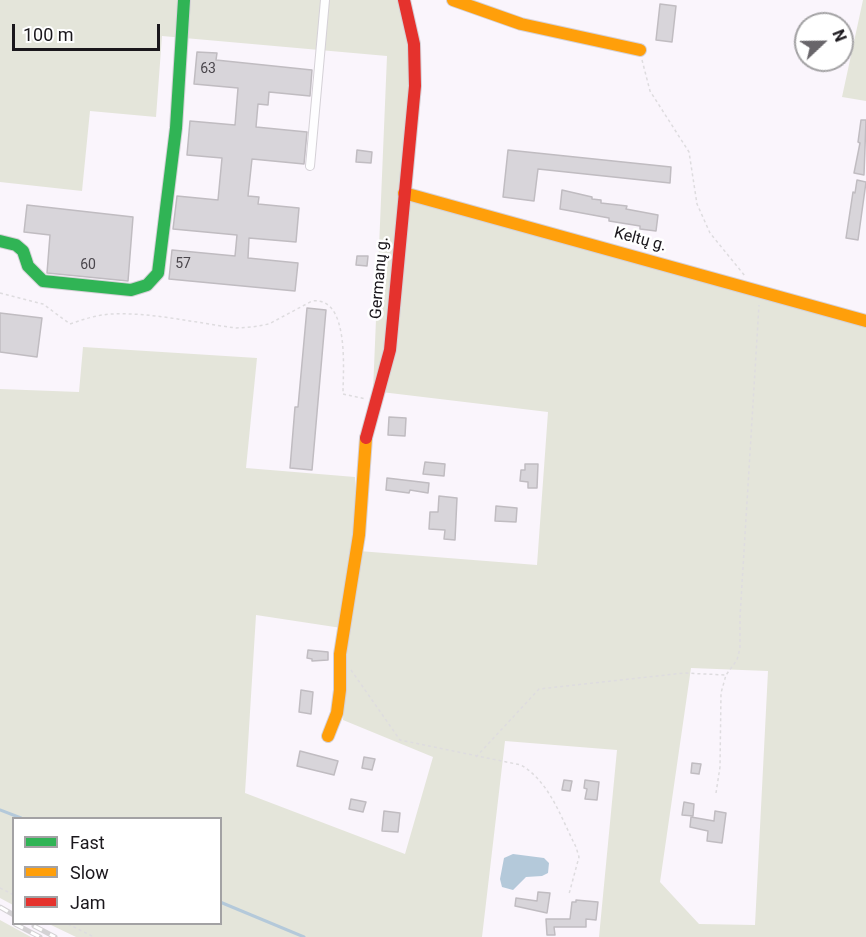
<!DOCTYPE html>
<meta charset="utf-8">
<style>
body{margin:0}
#map{position:relative;width:866px;height:937px;overflow:hidden;background:#faf5fc;font-family:Roboto,sans-serif}
canvas{display:block}
.legend{position:absolute;left:12px;top:817px;width:210px;height:108px;box-sizing:border-box;background:#fff;border:2px solid #a3a2a4;margin:0;padding:8px 10px;list-style:none;font-size:18px;color:#1a171c}
.legend li{display:flex;align-items:center;gap:12px;height:30px}
.legend b{width:30px;border:2px solid #a3a2a4}
.north{position:absolute;left:794px;top:12px;width:60px;height:60px;box-sizing:border-box;background:#fff;border:2px solid #a3a2a4;border-radius:50%;rotate:68deg;font-size:16px;font-weight:700;line-height:24px;text-align:center;color:#1a171c}
.north::after{content:'';display:block;margin:auto;width:21px;height:27px;background:#68656a;clip-path:polygon(50% 0,100% 100%,50% 72%,0 100%)}
.scale{position:absolute;left:12px;top:24px;width:148px;height:27px;box-sizing:border-box;border:3px solid #1a171c;border-top:0;padding-left:8px;font-size:18px;line-height:21px;white-space:nowrap;color:#1a171c;-webkit-text-stroke:4px #fff;paint-order:stroke}
</style>
<div id="map">
<canvas width="866" height="937"></canvas>
<ul class="legend">
<li><b style="height:8px;background:#30b455"></b>Fast</li>
<li><b style="height:8px;background:#ff9f0a"></b>Slow</li>
<li><b style="height:8px;background:#e5322d"></b>Jam</li>
</ul>
<div class="north">N</div>
<div class="scale">100 m</div>
</div>
<script>
const context = document.querySelector('canvas').getContext('2d');
context.lineJoin = 'round';
function fillPath(path, color) {
  context.fillStyle = color;
  context.fill(path, 'evenodd');
}
function strokePath(path, color, width, dash) {
  context.strokeStyle = color;
  context.lineWidth = width;
  context.lineCap = dash ? 'butt' : 'round';
  context.setLineDash(dash || []);
  context.stroke(path);
}
function label(font, color, halo, rows, align = 'center') {
  context.font = font + ' Roboto,sans-serif';
  context.lineWidth = 5;
  context.setLineDash([]);
  context.textBaseline = 'middle';
  context.strokeStyle = halo;
  context.fillStyle = color;
  for (const [text, x, y, turn = 0] of rows) {
    context.save();
    context.translate(x, y);
    context.rotate((+turn || 0) * Math.PI / 180);
    context.textAlign = isNaN(turn) ? turn : align;
    if (halo) context.strokeText(text, 0, 0);
    context.fillText(text, 0, 0);
    context.restore();
  }
}
fillPath(new Path2D(`
 M0,0H400L408,34L411,79L399,192L866,325V937H599L617,750L505,741L482,937H76L49,924H220V818H14L13,905L0,898V389L79,392L83,347L257,358L246,468L355,477L359,551L537,565L548,412L373,391L387,56L162,36L156,117L90,111L82,191L0,182ZM256,615L348,629L343,720L433,757L405,854L245,793ZM691,668L768,671L755,925L699,924L660,882Z
 M863,0H866V101L842,97Z
 M0,920L31,937H0Z`), '#e4e5da');
fillPath(new Path2D(`
 M513,854L544,858L549,863L548,873L542,876L526,877L513,890L502,887L500,879L504,858Z`), '#b4c9da');
strokePath(new Path2D(`
 M0,810L21,818
 M220,902L304,937`), '#b4c9da', 3);
const building = new Path2D(`
 M660,4L676,6L672,42L656,40Z
 M197,52L217,53L216,60L312,70L310,96L269,92L268,105L258,104L256,127L307,132L304,164L252,159L248,196L259,197L258,204L299,208L296,242L249,238L248,258L298,263L295,291L169,279L172,250L235,256L237,235L173,229L177,196L218,200L222,158L187,155L190,121L235,125L238,88L194,84Z
 M861,120H866L864,175L854,173L860,143L858,142Z
 M357,150L372,152L371,163L356,162Z
 M508,150L671,167L670,183L538,169L534,201L503,197Z
 M857,180L866,182L858,240L846,238L853,192L855,193Z
 M562,190L592,197V199L601,200V203L627,206L626,209L658,215L656,231L640,229V226L609,221V218L560,209Z
 M27,205L133,217L128,281L47,273L50,235L24,232Z
 M357,256H368L367,266L356,265Z
 M307,308L326,310L312,470L290,468L295,407H298Z
 M0,313L42,318L37,357L0,352Z
 M389,417L406,418L405,436L388,435Z
 M425,462L445,464L444,476L423,474Z
 M525,464H538L537,488H528V482L520,481L521,470H525Z
 M387,478L429,483L428,493L410,490L409,493L386,490Z
 M439,496L457,498L455,540L444,539L445,530L429,529L430,512H438Z
 M496,506L517,508L516,522L495,521Z
 M308,650L328,652V660L312,661V659L307,658Z
 M301,690L313,692L311,714L299,712Z
 M300,751L338,761L334,775L297,766Z
 M364,757L375,759L372,770L362,768Z
 M692,763L701,764L699,774L691,773Z
 M564,780L572,781L570,791L562,790Z
 M585,780L599,782L597,800L585,799L587,789L584,788Z
 M351,799L366,802L363,812L349,809Z
 M684,802L694,804L693,816L682,815Z
 M384,811L400,813L398,832L382,831Z
 M715,811L726,813L722,843L707,841L708,831L690,827L691,817L714,821Z
 M538,892L550,893L547,913L515,906L516,898L537,901Z
 M576,900L598,902L596,920L586,919V927H554L555,935H547L546,919H570L572,902H576Z`);
fillPath(building, '#d8d5da');
strokePath(building, '#c0bcc1', 1.5);
const street = new Path2D(`
 M310,166L325,0`);
const fast = new Path2D(`
 M0,241L16,245L23,251L28,266L43,281L131,290L147,285L158,273L176,128L184,0`);
const slow = new Path2D(`
 M453,0L521,24L640,50
 M404,193L866,321
 M328,736L337,713L340,690V654L359,535L366,438`);
const jam = new Path2D(`
 M366,438L390,350L415,86L414,44L404,0`);
strokePath(street, '#d5d1d7', 10);
strokePath(fast, '#d5d1d7', 14);
strokePath(slow, '#d5d1d7', 14);
strokePath(jam, '#d5d1d7', 14);
strokePath(new Path2D(`
 M642,60L650,91L689,152L697,204L710,233L745,276
 M0,293L43,304L70,324C84,319 97,315 111,314C151,312 196,323 236,328L252,327L269,324L312,301C350,296 343,371 343,394L366,399
 M351,670L400,740L521,765C550,782 561,818 576,847L579,857L569,894
 M476,757L539,689L684,673L726,675
 M716,793L720,767L721,693L726,675L737,660L740,648V617L759,305
 M0,888L14,895
 M68,924L94,937`), '#dedcdf', 1.5, [3, 3]);
strokePath(street, '#fefeff', 8);
strokePath(fast, '#30b455', 12);
strokePath(slow, '#ff9f0a', 12);
strokePath(jam, '#e5322d', 12);
const rail = new Path2D(`
 M0,907L14,915
 M15,924L40,937
 M34,926L55,937`);
strokePath(rail, '#d4d2d4', 5);
strokePath(rail, '#fff', 3, [9]);
label('14px', '#4a464c', null, [
 ["63",208,69],
 ["57",183,264],
 ["60",88,265]
]);
label('16px', '#1a171c', '#fff', [
 ["Keltų g.",640,240,15],
 ["Germanų g.",380,278,-85]
]);
</script>
